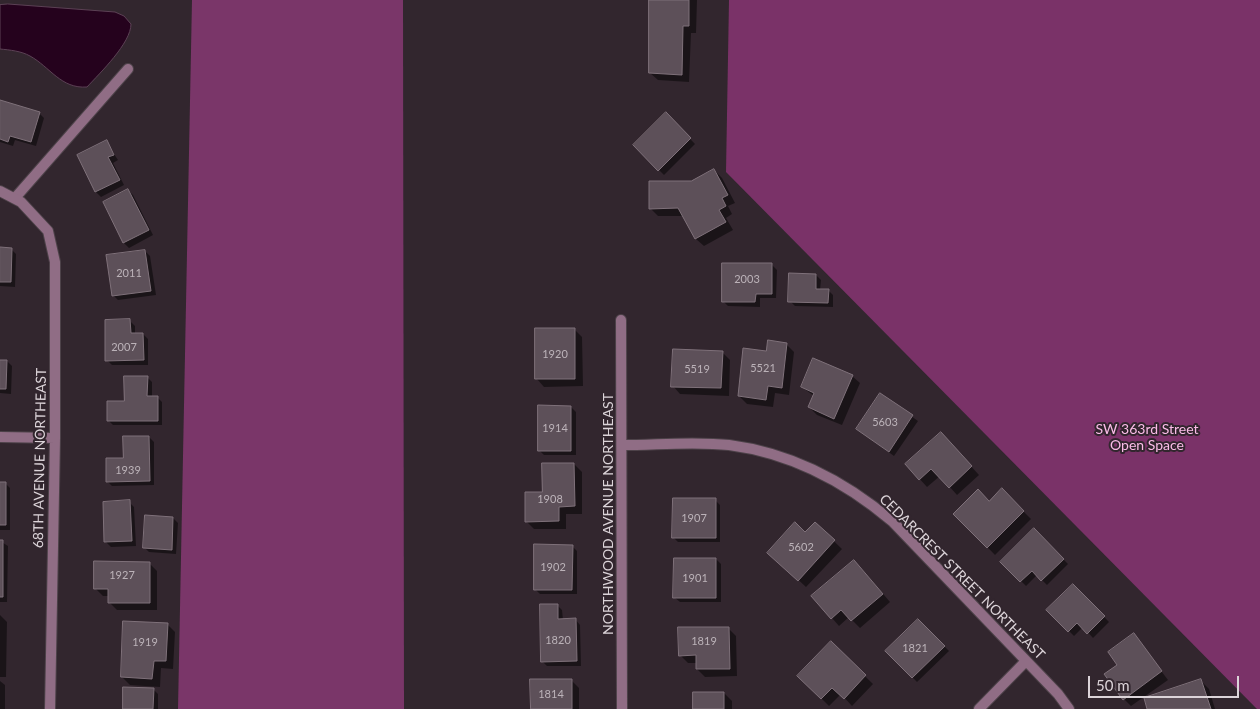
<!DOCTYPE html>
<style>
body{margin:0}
#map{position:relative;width:1260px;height:709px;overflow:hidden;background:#32262e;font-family:Lato,sans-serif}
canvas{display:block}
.scale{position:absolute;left:1088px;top:676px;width:151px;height:22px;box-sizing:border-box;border:2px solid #dcd4d9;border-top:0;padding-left:6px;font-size:15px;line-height:18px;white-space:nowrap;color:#dcd4d9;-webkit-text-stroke:4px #32262e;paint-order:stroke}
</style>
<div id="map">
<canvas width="1260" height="709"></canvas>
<div class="scale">50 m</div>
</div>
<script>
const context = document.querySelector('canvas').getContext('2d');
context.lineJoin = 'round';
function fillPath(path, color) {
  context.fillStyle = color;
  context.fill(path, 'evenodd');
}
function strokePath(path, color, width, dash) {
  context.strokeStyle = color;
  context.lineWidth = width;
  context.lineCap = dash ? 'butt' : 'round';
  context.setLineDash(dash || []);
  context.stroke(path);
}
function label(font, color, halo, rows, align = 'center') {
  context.font = font + ' Lato,sans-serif';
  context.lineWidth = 4;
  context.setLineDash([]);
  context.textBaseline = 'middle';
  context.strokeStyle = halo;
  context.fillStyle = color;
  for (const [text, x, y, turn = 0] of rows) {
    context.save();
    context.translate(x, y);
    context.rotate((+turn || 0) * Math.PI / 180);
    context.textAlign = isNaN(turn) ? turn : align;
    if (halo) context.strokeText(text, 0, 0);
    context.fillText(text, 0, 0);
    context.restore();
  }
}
fillPath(new Path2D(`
 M192,0H403L404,709H178Z`), '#7a3669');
fillPath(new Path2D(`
 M729,0H1260V709H1257L726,172Z`), '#7a3268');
const water = new Path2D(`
 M8,4L115,12L124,16L131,24C131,43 100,73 87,87C61,89 50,67 30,56C21,51 10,50 0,49V5Z`);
fillPath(water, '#25021d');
strokePath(water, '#5c4155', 1);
fillPath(new Path2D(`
 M651,0H697L696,33H691L689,82L658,80L650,73Z
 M0,101L39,113L44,118L36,146L15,140L13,146L0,142Z
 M666,114L695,144L664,175L634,145Z
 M106,142L118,160L113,163L124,185L101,197L96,192L78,156Z
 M714,170L722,178L735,203L728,206L732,214L726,218L733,230L704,246L696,239L684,216H658L650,208Z
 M128,190L133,195L153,235L129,248L124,243L104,203Z
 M0,248L11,249L16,254L15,287L0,286Z
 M145,251L150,256L156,295L118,300L113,295Z
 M772,265L777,270L776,298H760V307L728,306L723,301Z
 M816,275L821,280L820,290H828L833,295V307L795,306L790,301Z
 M130,321L135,326V334H143L148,339V365H112L107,360Z
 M574,329L582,337L583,386L544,387L537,379Z
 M786,344L794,352L789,395L775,393L773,407L747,404L739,396L768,352Z
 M722,352L730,360L729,396L680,394L673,386Z
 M0,361H7L12,366L11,394L0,393Z
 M852,376L860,383L842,425L817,415L809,407L814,396L802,387Z
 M147,377L152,382V397H157L162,402V425H113L108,420Z
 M881,395L918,421L894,456L857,429Z
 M571,407L576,412V455H544L539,450Z
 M149,437L154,442V485L112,486L107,481L124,459Z
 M948,441L979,475L957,495L940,476L927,487L906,464Z
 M574,464L582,472V514H566V529H534L526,521Z
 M5,483L10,488V530H0V484Z
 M1002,490L1031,519L995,555L955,514L989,502Z
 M715,500L720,505V542H678L673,537Z
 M129,502L134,507L136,546L111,547L106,542Z
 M173,518L178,523L176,554L149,552L144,547Z
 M815,523L842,549L806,587L777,560Z
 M1034,530L1068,564L1047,585L1037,575L1026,586L1002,562Z
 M0,541L8,546L7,602H0Z
 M572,546L577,551V594H540L535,589Z
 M716,559L721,564V602H680L674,597Z
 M149,563L157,571V610H117L109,602V596H103L96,589Z
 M862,569L890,602L860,628L849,617L839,626L832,618Z
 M1073,585L1109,622L1093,638L1083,627L1074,636L1048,610Z
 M557,605L562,610L563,620L575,619L580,625L581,666H547L542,661Z
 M0,615L7,622L6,677H0Z
 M918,620L949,651L917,682L887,651Z
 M167,624L175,632L173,669L161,668L160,687L130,685L122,677Z
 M728,628L736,636L737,676L705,677L697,669V663H688L680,655Z
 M1134,635L1168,680L1131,706L1124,699L1119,665Z
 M831,643L873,684L852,706L841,694L829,706L799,676Z
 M571,680L579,688V709H532Z
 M0,681L5,685V709H0Z
 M1201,681L1209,689L1215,709H1149Z
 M153,689L158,694V709H124Z
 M724,693L732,701V709H694Z`), '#0007');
const building = new Path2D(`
 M649,0H689V26H683L682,75L649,73Z
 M0,100L40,112L31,142L10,136L8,142L0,139Z
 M666,112L691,138L658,171L633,145Z
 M107,140L114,155L108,157L120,180L95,192L77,155Z
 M714,169L728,195L722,198L726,206L719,210L726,222L695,239L678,208L649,209V181H691Z
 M128,189L149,230L123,243L103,202Z
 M0,247L12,248L11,282H0Z
 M145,250L151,291L112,296L106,255Z
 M722,263H772V294H756L755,302H722Z
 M789,273L816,274V289H829L828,303L788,302Z
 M130,319L131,333H143L144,360L105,361V320Z
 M535,328H575V379H535Z
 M768,340L787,343L782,388L768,386L766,400L738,396L743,348L766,351Z
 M673,349L723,351L721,388L671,387Z
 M813,358L853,375L834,419L808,407L814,393L801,387Z
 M0,360H7L6,389H0Z
 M124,376H148L147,396H158V421H107V401H124Z
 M880,393L913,415L889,452L856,429Z
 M538,405L571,406V451H538Z
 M941,432L972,466L949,488L931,469L919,480L905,464Z
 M123,436H149L150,481L106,482V458H123Z
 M542,463H574L575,506L559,507V521L525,522V492H542Z
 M0,482H6V525H0Z
 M1002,488L1024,511L987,548L953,514L978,489L989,501Z
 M673,498H716V538H672Z
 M130,500L132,541L104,542L103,502Z
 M145,515L173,517L172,550L143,548Z
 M795,522L805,532L815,522L835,540L798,581L767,553Z
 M1034,528L1064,559L1041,581L1032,571L1020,582L1000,562Z
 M0,540H3V597H0Z
 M534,544L573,545L572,590H534Z
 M674,558H716V598H673Z
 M854,560L883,594L851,621L841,610L831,619L811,596Z
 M94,561L150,562V603H108V589H94Z
 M1073,584L1105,616L1087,634L1077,623L1068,632L1046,610Z
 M540,604H558V619L576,618L577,661L541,662Z
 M918,619L945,646L912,678L885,651Z
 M123,621L168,623L166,661H154L152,679L121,677Z
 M678,627H729L730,669H696V655L679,656Z
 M1134,633L1162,671L1123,700L1104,674L1117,665L1108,652Z
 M831,641L866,675L844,699L832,688L821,699L797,676Z
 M530,679H572V709H531Z
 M1201,679L1211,709H1147L1144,698Z
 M123,687L154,688L153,709H123Z
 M693,692H724V709H693Z`);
fillPath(building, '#5d5059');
strokePath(building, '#7f717a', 1);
const lane = new Path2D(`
 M15,198L128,69`);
const street = new Path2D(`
 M0,191L21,202L48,231L55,262V438L50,709
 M621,320L622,709
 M0,437L55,438
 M622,445C656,445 695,441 729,445C791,453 846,482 893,522L1058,694L1069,709
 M979,709L1026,661`);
strokePath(lane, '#4d4249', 12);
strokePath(street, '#4d4249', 12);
strokePath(lane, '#906d85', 10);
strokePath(street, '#906d85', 10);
label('11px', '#bcb3b9', null, [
 ["2011",129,273],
 ["2003",747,279],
 ["2007",124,347],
 ["1920",555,354],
 ["5521",763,368],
 ["5519",697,369],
 ["5603",885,422],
 ["1914",555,428],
 ["1939",128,470],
 ["1908",550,499],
 ["1907",694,518],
 ["5602",801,547],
 ["1902",553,567],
 ["1927",122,575],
 ["1901",695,578],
 ["1820",558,640],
 ["1819",704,641],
 ["1919",145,642],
 ["1821",915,648],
 ["1814",551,694]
]);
label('14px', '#fbbce8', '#32262e', [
 ["SW 363rd Street",1147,429],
 ["Open Space",1147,445]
]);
label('14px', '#dcd4d9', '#32262e', [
 ["68TH AVENUE NORTHEAST",40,458,-89],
 ["NORTHWOOD AVENUE NORTHEAST",608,514,-90],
 ["CEDARCREST STREET NORTHEAST",962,577,45]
]);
</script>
